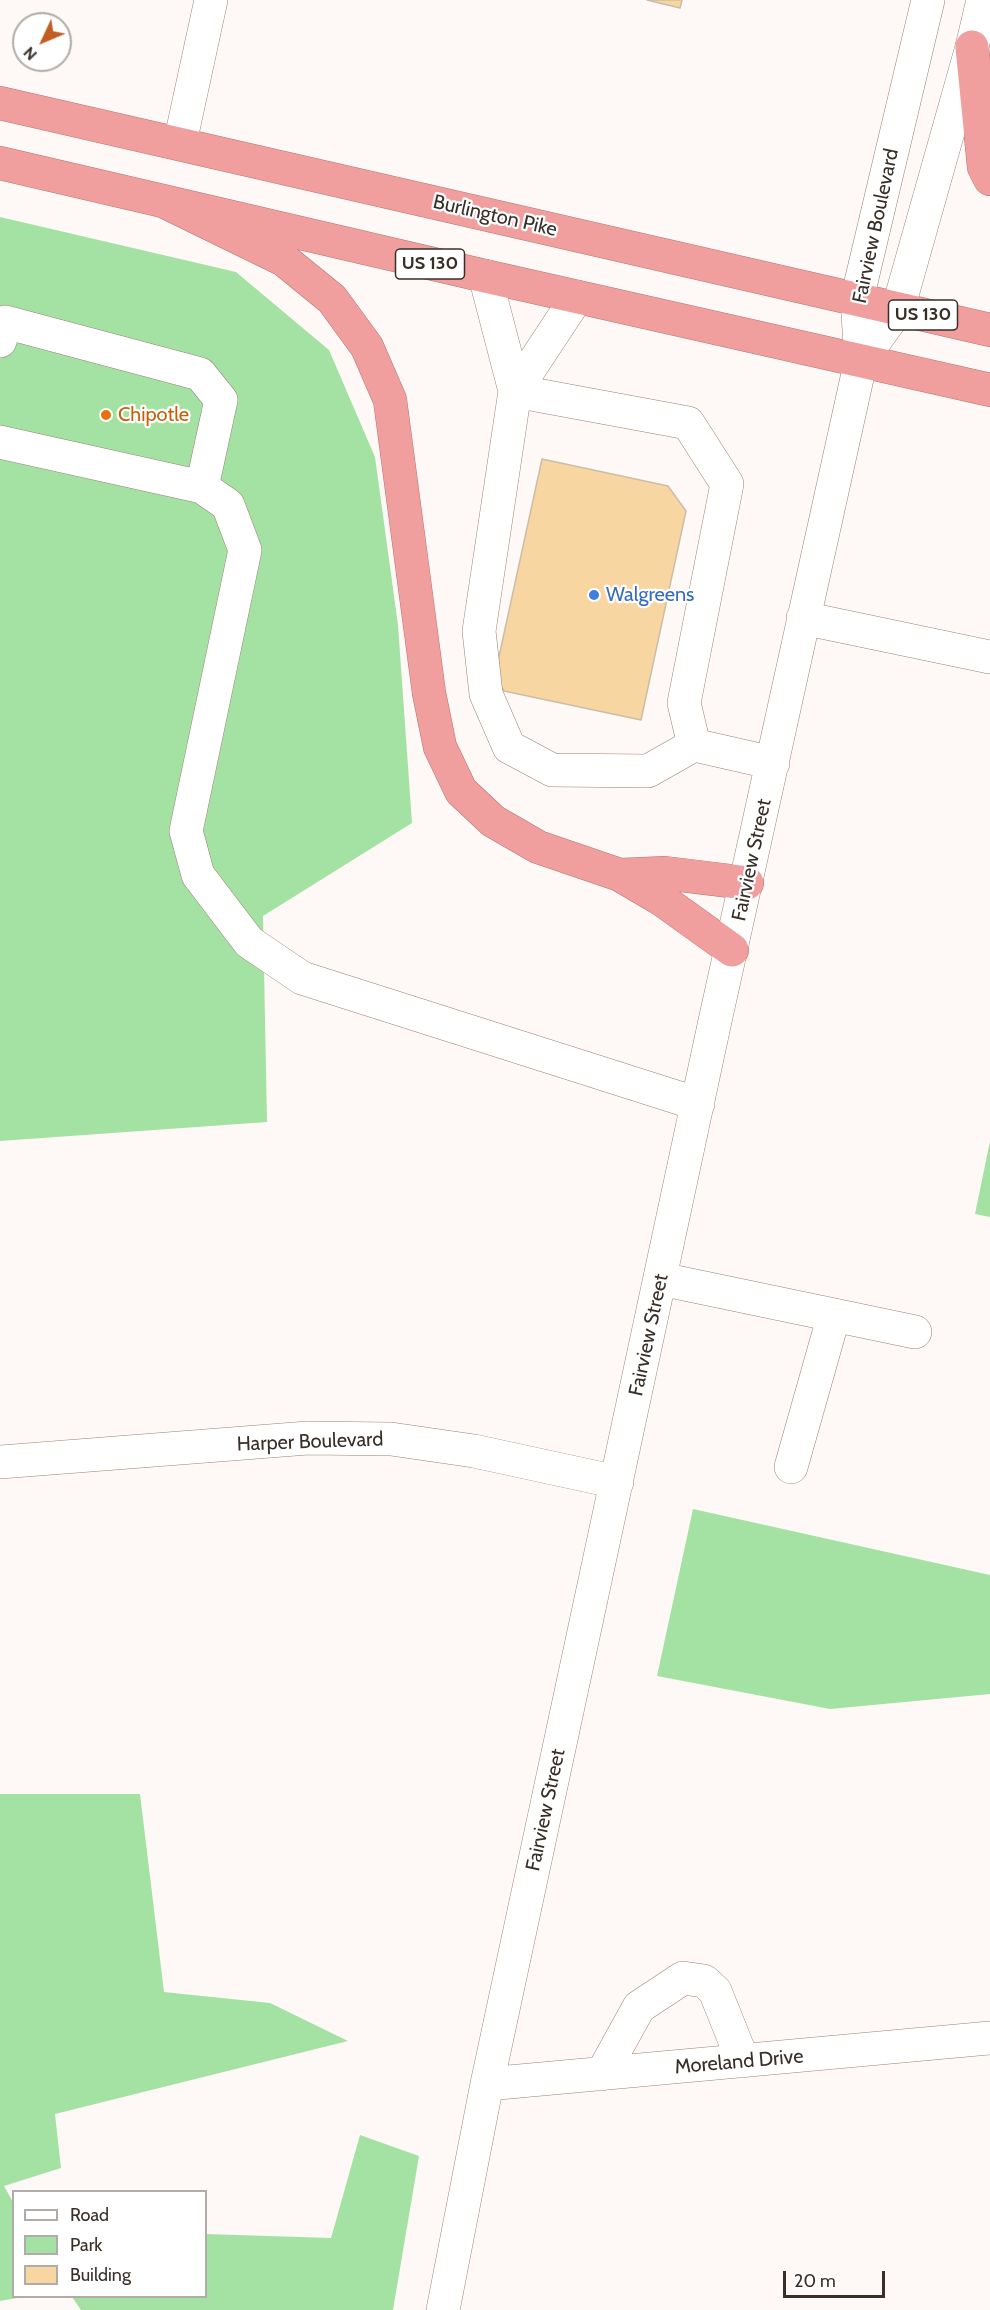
<!DOCTYPE html>
<style>
body{margin:0}
#map{position:relative;width:990px;height:2310px;overflow:hidden;background:#fef9f6;font-family:Cabin,sans-serif}
canvas{display:block}
.legend{position:absolute;left:12px;top:2190px;width:195px;height:108px;box-sizing:border-box;background:#fff;border:2px solid #afaca9;margin:0;padding:8px 10px;list-style:none;font-size:18px;color:#382f29}
.legend li{display:flex;align-items:center;gap:12px;height:30px}
.legend b{width:30px;border:2px solid #afaca9}
.north{position:absolute;left:12px;top:12px;width:60px;height:60px;box-sizing:border-box;background:#fff;border:2px solid #afaca9;border-radius:50%;rotate:226deg;font-size:16px;font-weight:700;line-height:24px;text-align:center;color:#382f29}
.north::after{content:'';display:block;margin:auto;width:21px;height:27px;background:#c15e24;clip-path:polygon(50% 0,100% 100%,50% 72%,0 100%)}
.scale{position:absolute;left:783px;top:2271px;width:102px;height:27px;box-sizing:border-box;border:3px solid #382f29;border-top:0;padding-left:8px;font-size:18px;line-height:21px;white-space:nowrap;color:#382f29;-webkit-text-stroke:4px #fff;paint-order:stroke}
</style>
<div id="map">
<canvas width="990" height="2310"></canvas>
<ul class="legend">
<li><b style="height:8px;background:#fff"></b>Road</li>
<li><b style="height:16px;background:#a4e2a4"></b>Park</li>
<li><b style="height:16px;background:#f8d6a2"></b>Building</li>
</ul>
<div class="north">N</div>
<div class="scale">20 m</div>
</div>
<script>
const context = document.querySelector('canvas').getContext('2d');
context.lineJoin = 'round';
function fillPath(path, color) {
  context.fillStyle = color;
  context.fill(path, 'evenodd');
}
function strokePath(path, color, width, dash) {
  context.strokeStyle = color;
  context.lineWidth = width;
  context.lineCap = dash ? 'butt' : 'round';
  context.setLineDash(dash || []);
  context.stroke(path);
}
function label(font, color, halo, rows, align = 'center') {
  context.font = font + ' Cabin,sans-serif';
  context.lineWidth = 4.5;
  context.setLineDash([]);
  context.textBaseline = 'middle';
  context.strokeStyle = halo;
  context.fillStyle = color;
  for (const [text, x, y, turn = 0] of rows) {
    context.save();
    context.translate(x, y);
    context.rotate((+turn || 0) * Math.PI / 180);
    context.textAlign = isNaN(turn) ? turn : align;
    if (halo) context.strokeText(text, 0, 0);
    context.fillText(text, 0, 0);
    context.restore();
  }
}
fillPath(new Path2D(`
 M0,217L236,272L329,350L375,457L398,625L412,823L263,916L267,1122L0,1141Z
 M990,1141V1217L975,1214Z
 M693,1509L990,1575V1694L830,1709L657,1676Z
 M0,1794H140L164,1992L270,2003L348,2041L55,2114L61,2168L4,2186L13,2202L14,2296L23,2297L0,2301Z
 M360,2135L419,2156L393,2310H81L72,2297L206,2296V2234L331,2238Z`), '#a4e2a4');
const building = new Path2D(`
 M647,0H682L680,8Z
 M542,459L668,486L686,511L641,720L504,691L495,675Z`);
fillPath(building, '#f8d6a2');
strokePath(building, '#ccbda7', 1.5);
const minor = new Path2D(`
 M180,143L211,0
 M485,276L515,391L479,631L486,694L509,747L552,770L648,771L694,745L773,763
 M0,341L5,322L200,374L221,400L202,487
 M861,360L898,309L972,47L983,0
 M515,391L688,423L727,484L684,703L694,745
 M515,391L577,297
 M0,442L202,487L228,505L245,550L186,831L198,875L249,942L302,978L698,1104
 M803,618L990,657
 M661,1279L915,1332
 M0,1462L308,1438L391,1439L474,1451L617,1482
 M791,1467L834,1315
 M602,2074L639,2007L683,1978L704,1981L715,1991L743,2061
 M487,2084L990,2038
 M443,2310L487,2084L715,1021L861,360L857,299L928,0`);
const highway = new Path2D(`
 M972,47L984,167L990,179
 M0,103L990,330
 M0,163L485,276L990,390
 M165,202L284,260L332,299L367,347L390,400L429,693L440,747L461,791L493,821L538,847L620,875L665,873L747,883
 M620,875L661,899L732,950`);
strokePath(minor, '#9a8375', 34);
strokePath(highway, '#b07775', 34);
strokePath(minor, '#fff', 33);
strokePath(highway, '#f19e9e', 33);
for (const [x, y, r, color] of [
 [106,415,6,"#e8710a"],
 [594,595,6,"#3f7fe0"]
]) {
  const dot = new Path2D();
  dot.arc(x, y, r, 0, 2 * Math.PI);
  context.fillStyle = color;
  context.fill(dot);
  strokePath(dot, '#fff', 2);
}
for (const [x, y, w] of [
 [430,264,69],
 [923,315,69]
]) {
  const box = new Path2D();
  box.roundRect(x - w / 2, y - 15, w, 30, 4.5);
  context.fillStyle = '#fff';
  context.fill(box);
  strokePath(box, '#382f29', 1.5);
}
label('bold 18px', '#382f29', null, [
 ["US 130",430,264],
 ["US 130",923,315]
]);
label('20px', '#382f29', '#fff', [
 ["Burlington Pike",495,216,13],
 ["Fairview Boulevard",876,226,-78],
 ["Fairview Street",752,860,-78],
 ["Fairview Street",649,1335,-78],
 ["Harper Boulevard",310,1442,-2],
 ["Fairview Street",546,1810,-78],
 ["Moreland Drive",739,2062,-5]
]);
label('20px', '#c56008', '#fff', [
 ["Chipotle",118,415]
], 'left');
label('20px', '#366cbe', '#fff', [
 ["Walgreens",606,595]
], 'left');
</script>
